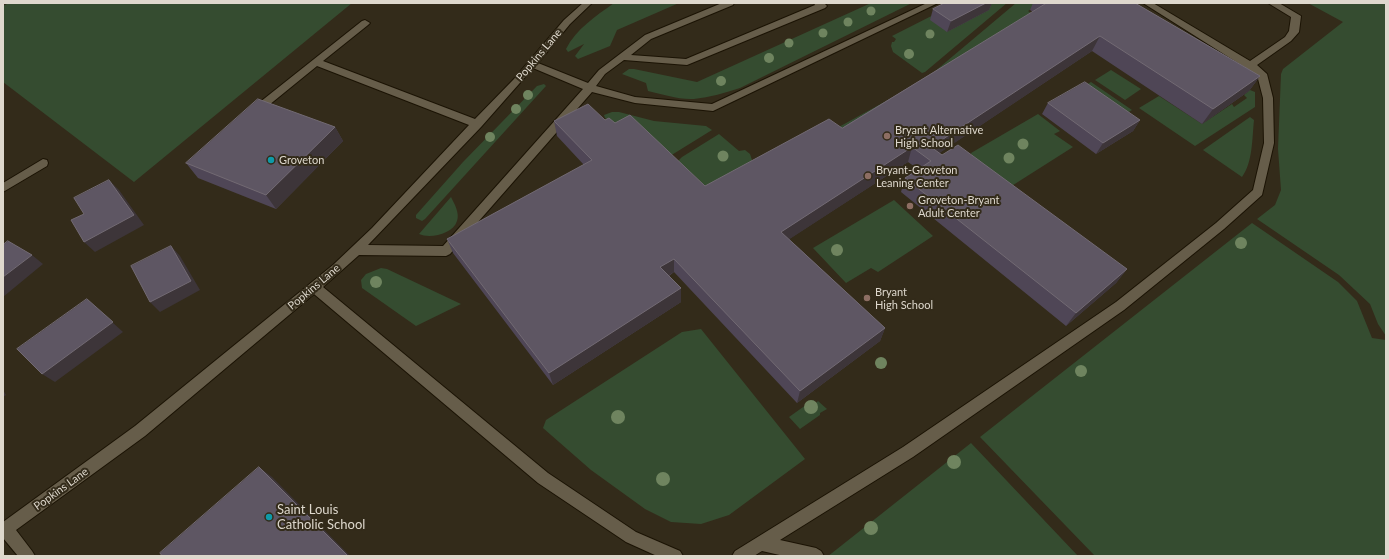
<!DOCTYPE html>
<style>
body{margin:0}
#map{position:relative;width:1389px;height:559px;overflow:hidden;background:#332b1a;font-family:Lato,sans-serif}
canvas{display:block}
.frame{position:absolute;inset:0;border:4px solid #ded8cd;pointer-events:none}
</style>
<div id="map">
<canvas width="1389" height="559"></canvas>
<div class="frame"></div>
</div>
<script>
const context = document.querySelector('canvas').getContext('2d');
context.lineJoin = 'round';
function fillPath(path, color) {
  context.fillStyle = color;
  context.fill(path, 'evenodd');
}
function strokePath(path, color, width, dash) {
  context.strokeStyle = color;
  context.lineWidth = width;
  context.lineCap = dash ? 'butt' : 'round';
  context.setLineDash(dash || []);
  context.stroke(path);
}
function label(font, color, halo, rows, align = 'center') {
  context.font = font + ' Lato,sans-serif';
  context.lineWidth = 4;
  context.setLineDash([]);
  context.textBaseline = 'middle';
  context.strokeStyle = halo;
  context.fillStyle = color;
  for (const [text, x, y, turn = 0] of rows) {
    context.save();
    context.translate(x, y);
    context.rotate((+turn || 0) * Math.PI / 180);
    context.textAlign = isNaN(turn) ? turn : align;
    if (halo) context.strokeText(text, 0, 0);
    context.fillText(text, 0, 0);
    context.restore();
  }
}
fillPath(new Path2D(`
 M9,3H352L134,182L3,82V6Z
 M614,3H679L617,30L610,46L578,59L575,56L584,44L568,52L566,49C576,29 596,16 614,3Z
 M871,3H912L740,88C725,93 710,97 694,99C679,100 662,94 648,91L646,83L622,74L629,69H634L697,82Z
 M957,3H1007L925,72L922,73L893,52L891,46L892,42H894L896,39L892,36Z
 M1016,3H1042L1028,11L1040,19L838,143L826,134L917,84L934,72Z
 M1308,3H1386V336L1378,324L1370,304L1339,275L1257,219L1275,205L1281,190L1278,149L1281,74L1283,69L1343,22Z
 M1111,70L1141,89L1125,100L1095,80Z
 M1091,82L1132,110L1121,117L1079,89Z
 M544,84L546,86L425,219L422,221L416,218V215L463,162L537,86Z
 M1250,90L1255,92V107L1195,146L1139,108L1159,96L1202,124L1232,104L1234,107L1247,98L1244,95Z
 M612,112H619L654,121L706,126L712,130L670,156L605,118L604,115Z
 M1038,114L1060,131L1054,134L1073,147L1010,187L972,156L971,153Z
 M1250,117L1254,120C1252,138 1253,162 1242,177L1203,150Z
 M719,134L739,151L745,150L750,154L753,163L714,194L678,161L682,157Z
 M451,197C454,203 460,213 457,221C453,234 430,239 419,234Z
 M894,200L933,236L878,272L871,268L846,283L813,248Z
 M1252,223L1338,282L1357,301L1372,338L1386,340V556H1095L980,437Z
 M381,268L387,269L461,304L416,326L362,288L361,280L366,274Z
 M701,329L805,459L729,515L701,524L671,522L645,509L591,470L543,428L546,420L682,332Z
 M813,400L816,403L818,401L827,409L820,413V415L800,429L789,417Z
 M971,443L1078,556H828L832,553Z`), '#354c30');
const minor = new Path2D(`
 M583,3H592L570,24L538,63L588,83L599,70L645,35L722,3H734L733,5L651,39L631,55L686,59L815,5L814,3L825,4L827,6L825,8L687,65L624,60L605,74L596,86L635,97L712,104L927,3H938L713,111L635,103L592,92L450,254L446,256L359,255L323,287L548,473L636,532L680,551L683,556H657L626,542L538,483L314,294L145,436L16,530L32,551L35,556H18L3,538V522L135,426L333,265L372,228L469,125L317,66L258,114H250L249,112L250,110L362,21L365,20L370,23L368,25L323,61L475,119L514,79L564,20ZM533,68L583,89L443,246L368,245L481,127Z
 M1143,3H1153L1250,61L1285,37L1289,31L1291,17L1268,3H1279L1301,16L1299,32L1291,41L1257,65L1267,74L1273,98L1274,143L1262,195L1224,229L1124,310L913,457L780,540L816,548L821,551L824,556H784L762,551L754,556H732L735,551L903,447L1116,302L1216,223L1253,190L1264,143L1263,98L1257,75Z
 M43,159L47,160L48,163L47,166L3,192V183Z`);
strokePath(minor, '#1b1304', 2);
fillPath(minor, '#665d4a');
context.fillStyle = '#6f845f';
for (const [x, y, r] of [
 [871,11,4.5],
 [848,22,4.5],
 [823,33,4.5],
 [930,34,4.5],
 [789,43,4.5],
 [909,54,5],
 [769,58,5],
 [721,81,5],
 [528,95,5],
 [516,109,5],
 [490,137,5],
 [1023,144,5.5],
 [723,156,5.5],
 [1009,158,5.5],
 [1241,243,6],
 [837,250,6],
 [376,282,6],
 [881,363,6],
 [1081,371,6],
 [811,407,7],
 [618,417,7],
 [954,462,7],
 [663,479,7],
 [871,528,7]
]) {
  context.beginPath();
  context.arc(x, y, r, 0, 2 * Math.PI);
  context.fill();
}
fillPath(new Path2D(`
 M945,3H992L989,10L947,32L930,20L933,9Z
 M1033,3H1135L1260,76L1249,91L1202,124L1092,51L939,153L1127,269L1116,283L1066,326L901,192L905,178L918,169L908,162L789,239L885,328L880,341L797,403L674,272L669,276L681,302L553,385L453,253L447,239L584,165L557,136L554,121L605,120L615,123L705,186L842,128L1033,12L1030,10Z
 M1048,103L1140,120L1133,131L1096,154L1042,114Z
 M335,127L343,141L276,209L198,178L186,163Z`), '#4f4656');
fillPath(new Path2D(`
 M986,3H992L989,10L947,32L951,21Z
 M1100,36L1092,51L929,160L931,147Z
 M1260,76L1249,91L1202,124L1213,109Z
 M1140,120L1133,131L1096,154L1103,143Z
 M335,127L343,141L276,209L266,195Z
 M912,147L908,162L779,246L781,232Z
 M109,180L119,190L144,225L95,252L84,242Z
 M171,246L180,256L200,290L160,312L150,302Z
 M32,255L43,264L3,297V277Z
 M674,259V272L661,280L660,267Z
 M1127,269L1116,283L1066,326L1076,313Z
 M681,288V302L553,385L549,373Z
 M87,299L123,332L55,382L42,374Z
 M885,328L880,341L797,403L800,391Z
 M3,390L6,395L3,397Z
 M259,467L272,477L350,556H348Z`), '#3d3539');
const building = new Path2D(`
 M945,3H986L951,21L933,9Z
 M1047,3H1135L1260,76L1213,109L1100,36L931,147L942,155L958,145L1127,269L1076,313L905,178L931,161L912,147L781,232L885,328L800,391L674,259L660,267L681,288L549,373L447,239L592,160L554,121L588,104L605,120L609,118L615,123L630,115L705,186L829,119L842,128Z
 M1085,82L1140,120L1103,143L1048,103Z
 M258,99L335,127L266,195L186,163Z
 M109,180L134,215L84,242L71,220L84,214L74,198Z
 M8,241L32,255L3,277V245Z
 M171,246L191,281L150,302L131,266Z
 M87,299L113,322L42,374L17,349Z
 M259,467L348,556H162L160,553Z`);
fillPath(building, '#5e5663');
strokePath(building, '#726a73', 1);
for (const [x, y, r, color] of [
 [887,136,4,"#8d6e63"],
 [271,160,4,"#0f9aa8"],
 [868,176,4,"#8d6e63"],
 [910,206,4,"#8d6e63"],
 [867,298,4,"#8d6e63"],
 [269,517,4,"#0f9aa8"]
]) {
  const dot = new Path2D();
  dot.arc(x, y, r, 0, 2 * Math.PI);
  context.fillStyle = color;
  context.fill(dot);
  strokePath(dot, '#332b1a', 1.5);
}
label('11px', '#ded8cd', '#332b1a', [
 ["Popkins Lane",539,55,-50],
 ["Popkins Lane",314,287,-40],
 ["Popkins Lane",61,489,-36]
]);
label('11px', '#ded8cd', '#332b1a', [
 ["Bryant Alternative",895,130],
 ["High School",895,143],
 ["Groveton",279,160],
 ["Bryant-Groveton",876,170],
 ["Leaning Center",876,183],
 ["Groveton-Bryant",918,200],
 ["Adult Center",918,213],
 ["Bryant",875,292],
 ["High School",875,305]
], 'left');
label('13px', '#ded8cd', '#332b1a', [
 ["Saint Louis",277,510],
 ["Catholic School",277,525]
], 'left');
</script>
